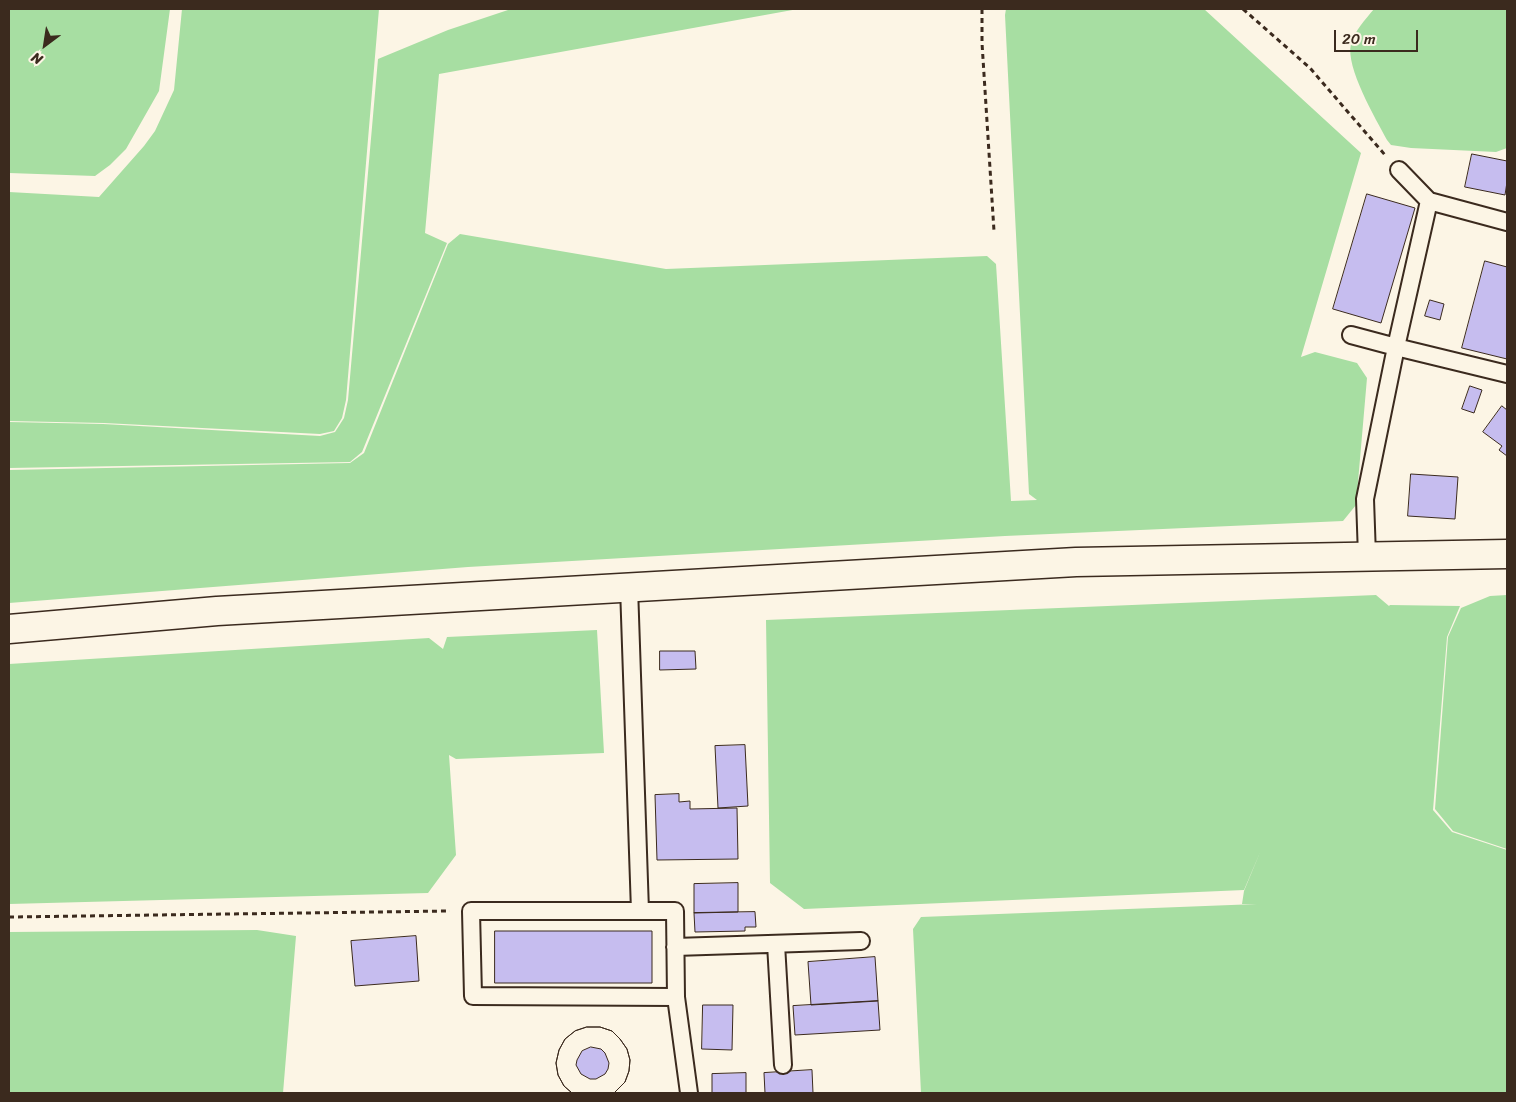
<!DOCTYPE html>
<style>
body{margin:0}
#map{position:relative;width:1516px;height:1102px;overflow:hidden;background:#fcf5e5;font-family:Sriracha,sans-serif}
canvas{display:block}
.frame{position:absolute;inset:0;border:10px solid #3b2a1e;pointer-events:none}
.north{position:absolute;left:20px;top:20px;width:50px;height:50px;-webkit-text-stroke:4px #fcf5e5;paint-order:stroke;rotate:211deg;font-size:14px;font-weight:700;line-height:20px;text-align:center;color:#3b2a1e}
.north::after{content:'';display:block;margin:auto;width:18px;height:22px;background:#3b2a1e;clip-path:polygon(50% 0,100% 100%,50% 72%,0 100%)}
.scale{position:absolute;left:1334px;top:30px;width:84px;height:22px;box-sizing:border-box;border:2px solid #3b2a1e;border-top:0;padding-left:6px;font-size:15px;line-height:18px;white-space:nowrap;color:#3b2a1e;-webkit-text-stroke:4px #fcf5e5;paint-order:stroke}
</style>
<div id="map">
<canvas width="1516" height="1102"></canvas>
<div class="frame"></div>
<div class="north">N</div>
<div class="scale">20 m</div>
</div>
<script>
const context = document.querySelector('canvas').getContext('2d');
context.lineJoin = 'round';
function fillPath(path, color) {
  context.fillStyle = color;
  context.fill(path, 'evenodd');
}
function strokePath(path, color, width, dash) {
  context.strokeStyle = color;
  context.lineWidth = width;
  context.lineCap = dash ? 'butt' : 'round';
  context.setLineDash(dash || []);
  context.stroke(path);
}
fillPath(new Path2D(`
 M9,9H170L159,91L126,149L110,165L95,176L9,173Z
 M182,9H379L346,400L342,418L334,431L320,434L104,423L9,421V192L99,197L144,146L155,131L174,90Z
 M511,9H798L439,74L425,233L447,243L362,452L350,462L9,468V422L103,424L320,436L335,432L344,418L348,400L378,59L448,30Z
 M1006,9H1204L1361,153L1301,357L1315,352L1357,363L1367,378L1356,505L1343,521L1005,536L468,567L9,603V470L350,463L364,453L448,244L460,234L666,269L987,256L996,264L1011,501L1037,500L1029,494L1005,15Z
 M1374,9H1507V148L1496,152L1411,148L1391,145L1387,140C1376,119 1345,67 1351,44C1355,30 1365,20 1374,9Z
 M1376,595L1389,606L1390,605L1460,606L1447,637L1433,810L1452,832L1507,850V1093H921L913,929L921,917L1257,904H1242L1244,891L1261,850L1244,890L804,909L770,883L766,620Z
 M1507,595V849L1453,831L1435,809L1448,637L1461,608L1490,596Z
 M597,630L604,753L456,759L449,755L456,855L428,893L9,904V664L429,638L443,649L447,637Z
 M257,930L296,936L283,1093H9V932Z`), '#a7dea2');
const building = new Path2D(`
 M1472,154L1507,161V182L1505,195L1465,187Z
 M1367,194L1415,208L1381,323L1333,309Z
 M1485,261L1507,267V359L1462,348Z
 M1430,300L1444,304L1440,320L1425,316Z
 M1470,386L1482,390L1474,413L1462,409Z
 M1502,406L1507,410V456L1499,450L1502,446L1483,432Z
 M1411,474L1458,477L1455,519L1408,516Z
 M660,651H695L696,669L660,670Z
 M745,745L748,806L718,808L715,746Z
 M679,794V802L690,801V809L737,808L738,859L657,860L655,795Z
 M738,883V912L694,913V884Z
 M755,912L756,927H745V931L695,932L694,913Z
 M495,931H652V983H495Z
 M416,936L419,981L355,986L351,941Z
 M875,957L878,1001L811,1005L808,962Z
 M878,1001L880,1030L795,1035L793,1006Z
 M703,1005H733L732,1050L702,1049Z
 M587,1027H600L612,1031L620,1039L627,1049L630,1060L629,1071L625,1082L614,1093H572L564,1086L558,1075L556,1063L559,1050L565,1039L575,1031ZM591,1047L601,1049L605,1053L609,1063L608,1069L605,1074L596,1079H590L581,1074L576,1065L577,1060L582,1051Z
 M587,1027H600L612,1031L620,1039L627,1049L630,1060L629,1071L625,1082L614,1093H572L564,1086L558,1075L556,1063L559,1050L565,1039L575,1031Z
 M812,1070L813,1093H765L764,1073Z
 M746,1073V1093H712V1074Z`);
fillPath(building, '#c6bdef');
strokePath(building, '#3b2a1e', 1);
const service = new Path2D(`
 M1399,170L1429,201
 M1351,335L1396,347L1429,201L1507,222
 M1367,556L1365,499L1396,347L1507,374
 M629,587L640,911H471L473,996L676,997L675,911H640
 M776,944L783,1065
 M675,947L861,941
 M676,997L689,1093`);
const tertiary = new Path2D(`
 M9,629L217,611L1076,562L1507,554`);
strokePath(service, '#3b2a1e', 20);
strokePath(tertiary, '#3b2a1e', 31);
strokePath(new Path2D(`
 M982,9V43L994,231
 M1243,9L1310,68L1385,155
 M9,917L450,911`), '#3b2a1e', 3, [5, 4]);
strokePath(service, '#fcf5e5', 16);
strokePath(tertiary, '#fcf5e5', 28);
</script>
